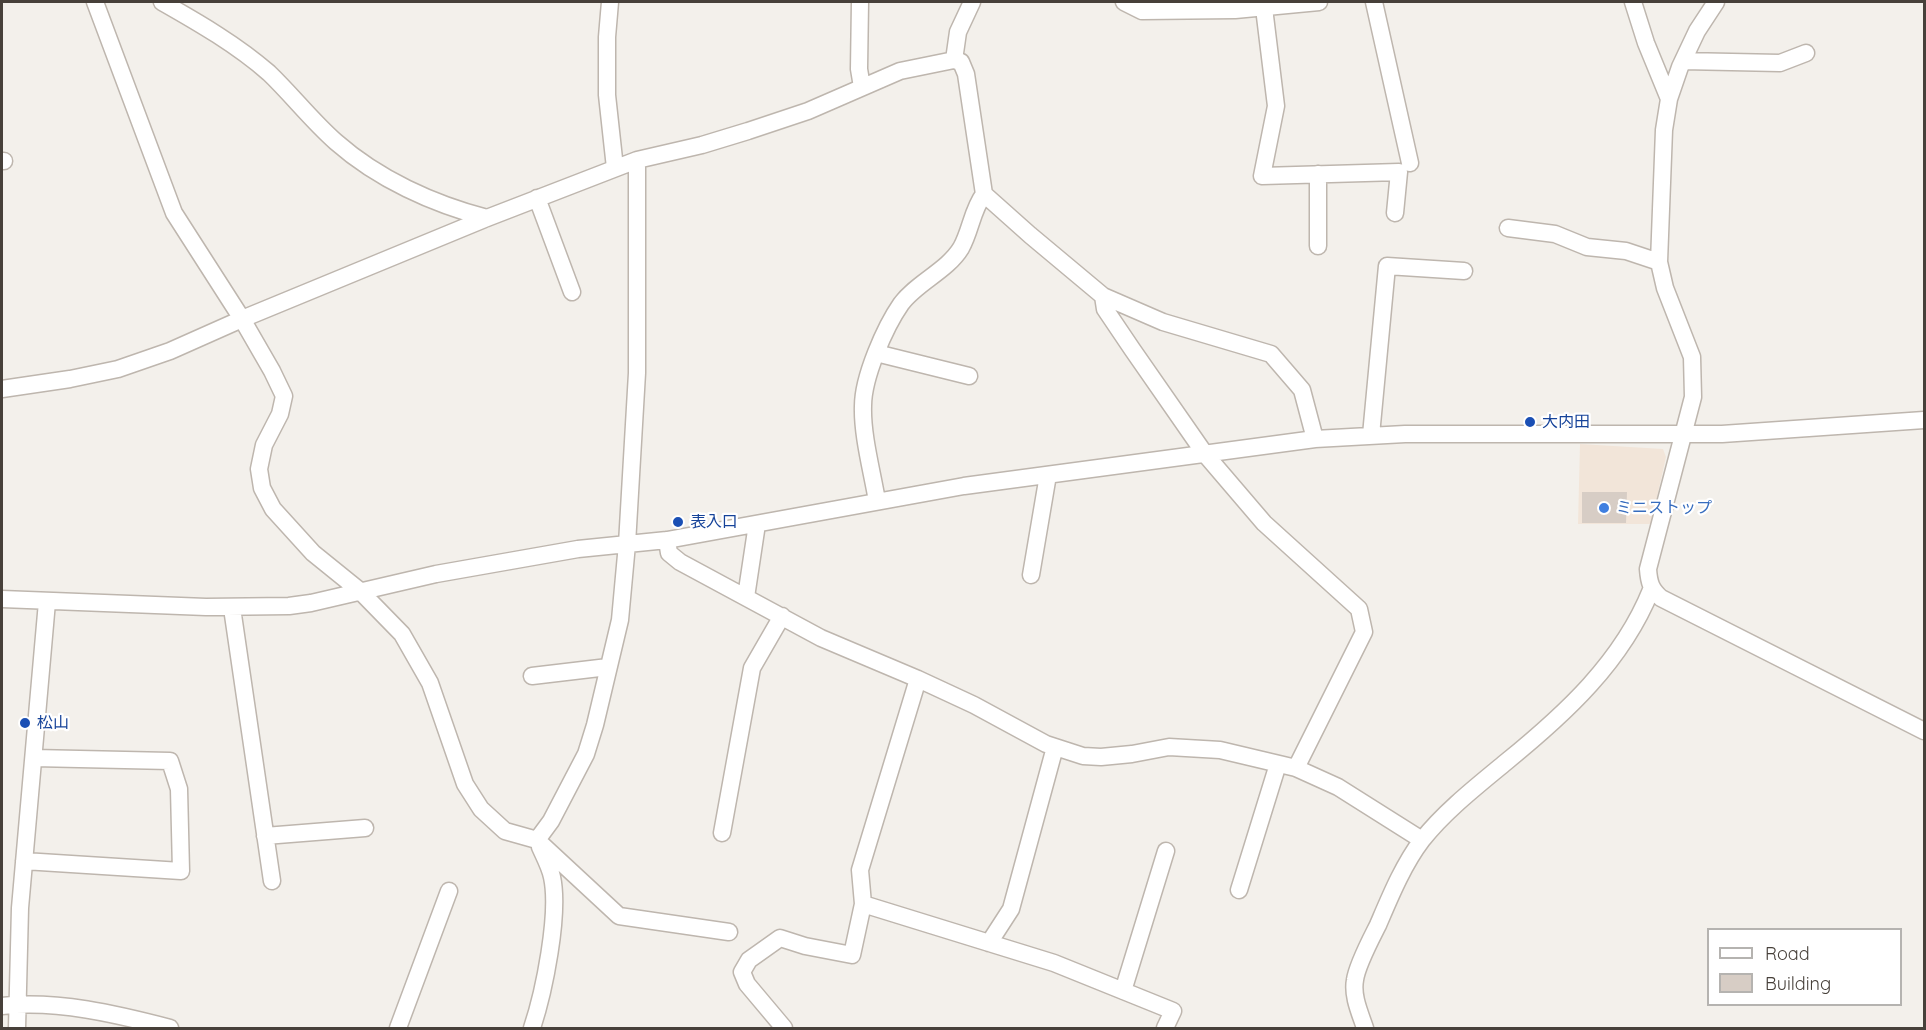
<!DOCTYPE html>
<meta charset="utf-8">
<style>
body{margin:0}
#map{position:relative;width:1926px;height:1030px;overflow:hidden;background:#f3f0eb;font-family:Quicksand,sans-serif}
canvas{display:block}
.frame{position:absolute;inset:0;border:3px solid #47403a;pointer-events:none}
.legend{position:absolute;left:1707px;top:928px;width:195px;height:78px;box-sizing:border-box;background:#fff;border:2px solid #b5b3b0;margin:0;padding:8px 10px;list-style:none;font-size:18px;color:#47403a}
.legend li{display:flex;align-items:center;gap:12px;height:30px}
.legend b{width:30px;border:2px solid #b5b3b0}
</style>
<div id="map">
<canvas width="1926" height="1030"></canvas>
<div class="frame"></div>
<ul class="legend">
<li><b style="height:8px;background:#fff"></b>Road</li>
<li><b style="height:16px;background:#d7cdc5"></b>Building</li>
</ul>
</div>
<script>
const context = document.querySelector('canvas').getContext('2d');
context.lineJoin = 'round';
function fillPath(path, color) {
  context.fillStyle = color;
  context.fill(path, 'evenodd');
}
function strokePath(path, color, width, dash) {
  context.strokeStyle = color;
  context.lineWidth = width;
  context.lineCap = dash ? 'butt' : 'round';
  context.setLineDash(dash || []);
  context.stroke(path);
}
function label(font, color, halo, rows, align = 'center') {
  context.font = font + ' Quicksand,"Noto Sans JP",sans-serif';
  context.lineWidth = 4.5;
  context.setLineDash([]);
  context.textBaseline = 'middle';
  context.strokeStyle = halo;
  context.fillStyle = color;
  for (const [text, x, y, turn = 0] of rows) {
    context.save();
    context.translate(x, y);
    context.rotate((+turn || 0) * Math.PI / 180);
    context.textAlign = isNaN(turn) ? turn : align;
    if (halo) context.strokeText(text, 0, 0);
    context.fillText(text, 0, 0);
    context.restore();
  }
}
fillPath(new Path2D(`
 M1580,444L1663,449L1666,457L1651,524H1578Z`), '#f2e5d9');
fillPath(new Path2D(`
 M1582,492H1627L1626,523H1582Z`), '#d7cdc5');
const minor = new Path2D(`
 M95,2L174,213L242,319L272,371L284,396L280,414L264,445L259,469L262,488L273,509L313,553L360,591L402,634L430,683L465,784L481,809L505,831L537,840L619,916L729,932
 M162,2C199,23 237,45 269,73C292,95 312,121 336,142C378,179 433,204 487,218
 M610,2L607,37V95L615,168
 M860,2L859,69L862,87
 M1124,2L1142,11L1235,10L1319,2
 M1374,2L1410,163
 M1633,2L1646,43L1669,99
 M1716,2L1697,31L1680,67L1669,99L1664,130L1659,262L1665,288L1692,357L1693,397L1648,569C1649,583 1651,589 1661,598L1924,731
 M1264,8L1276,106L1262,176L1399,172L1395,213
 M954,60L958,32L972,2
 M1683,61L1780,63L1806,53
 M2,161H4
 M537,198L572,292
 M1508,228L1555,234L1587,247L1626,251L1659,262
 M1318,246V174
 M1103,296L1163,322L1271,354L1302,390L1315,439
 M876,353L969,376
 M2,389L70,379L118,369L170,351L242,319L487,218L637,160L702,145L748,131L808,111L900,71L954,60L961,62L966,74L984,194L1030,235L1103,296L1105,309L1132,349L1205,454L1264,523L1359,609L1364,632L1296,768
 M1371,435L1387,266L1464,271
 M877,501C872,471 862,435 863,406C863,377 885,327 901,304C916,283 947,271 961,248C971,230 972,210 984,194
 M667,540L669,553L680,562L821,638L918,679L974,705L1046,744L1083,756L1101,757L1132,754L1169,747L1220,750L1296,768L1338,787L1422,840
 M1031,575L1048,475
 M746,597L757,524
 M2,599L206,607L289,606L311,603L436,574L578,549L667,540L964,486L1315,439L1405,434H1722L1924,420
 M232,608L272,881
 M532,676L608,667
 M918,679L860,870L863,904L1054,963L1173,1011L1165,1028
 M722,833L752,668L782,616
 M265,836L365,828
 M537,840L551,821L586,754L595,725L620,620L627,544L637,373V160
 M24,861L181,871L179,789L170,761L34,758
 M1239,890L1278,764
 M989,943L1011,909L1055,747
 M1123,991L1166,851
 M2,1006C58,1000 116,1014 170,1028
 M17,1028L20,908L47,602
 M398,1028L449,891
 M532,1028C544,992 560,914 552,877C550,867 544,856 540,847
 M784,1028L747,984L742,972L749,960L780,938L805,946L852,955L863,904
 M1365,1028C1360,1013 1352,996 1355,980C1357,965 1371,939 1378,925C1390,897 1403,865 1422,840C1445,811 1477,786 1506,762C1565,714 1622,662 1651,590`);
strokePath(minor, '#beb6ae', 19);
strokePath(minor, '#fff', 16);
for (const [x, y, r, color] of [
 [1530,422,6,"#1a4fb4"],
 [1604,508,6,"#3f7fe0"],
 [678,522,6,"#1a4fb4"],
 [25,723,6,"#1a4fb4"]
]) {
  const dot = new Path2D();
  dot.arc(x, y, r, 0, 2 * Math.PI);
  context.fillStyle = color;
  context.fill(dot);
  strokePath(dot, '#fff', 2);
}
label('16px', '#164399', '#fff', [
 ["大内田",1542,422],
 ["表入口",690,522],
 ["松山",37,723]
], 'left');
label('16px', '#366cbe', '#fff', [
 ["ミニストップ",1616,508]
], 'left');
</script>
